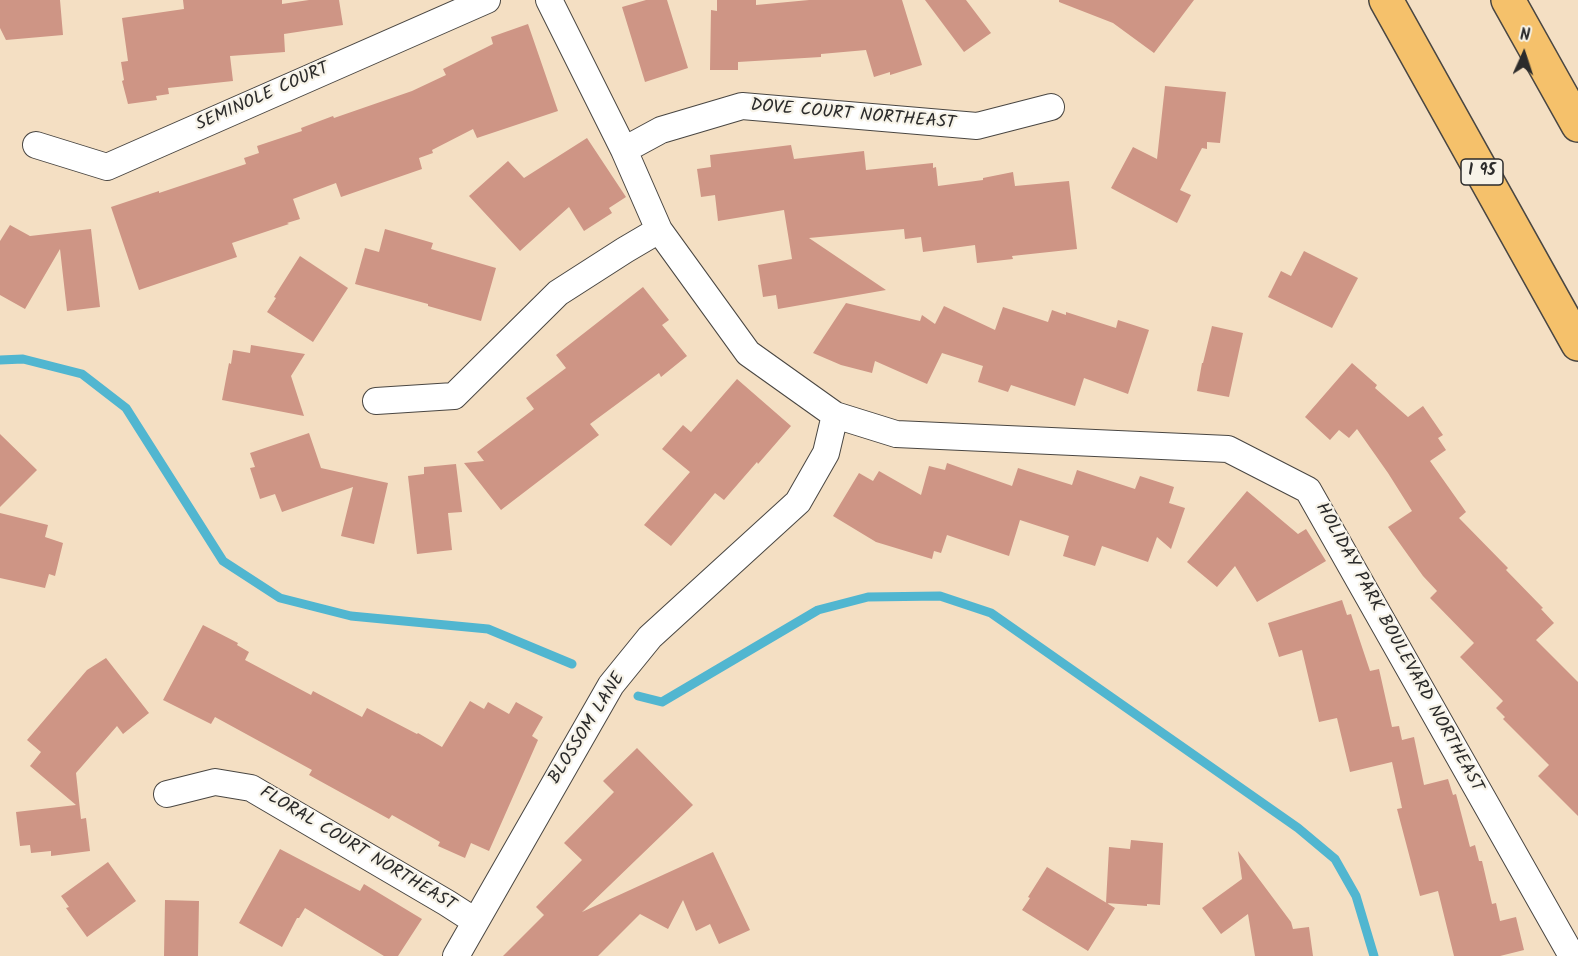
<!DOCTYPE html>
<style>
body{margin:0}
#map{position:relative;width:1578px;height:956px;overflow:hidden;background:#f4dfc3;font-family:Kalam,sans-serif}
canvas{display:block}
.north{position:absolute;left:1494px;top:24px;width:60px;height:60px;-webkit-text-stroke:4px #f7f3e8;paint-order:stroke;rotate:3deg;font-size:16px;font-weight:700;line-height:24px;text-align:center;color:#2b2b2b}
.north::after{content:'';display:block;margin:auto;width:21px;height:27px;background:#2b2b2b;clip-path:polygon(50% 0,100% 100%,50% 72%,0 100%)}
</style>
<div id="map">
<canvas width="1578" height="956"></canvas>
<div class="north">N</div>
</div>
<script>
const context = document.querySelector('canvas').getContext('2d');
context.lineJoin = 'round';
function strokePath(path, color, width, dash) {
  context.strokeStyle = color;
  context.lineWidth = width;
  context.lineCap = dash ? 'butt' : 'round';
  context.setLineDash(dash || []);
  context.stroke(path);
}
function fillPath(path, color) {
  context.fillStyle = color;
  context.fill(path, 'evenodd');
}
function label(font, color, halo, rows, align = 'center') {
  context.font = font + ' Kalam,sans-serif';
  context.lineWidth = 4.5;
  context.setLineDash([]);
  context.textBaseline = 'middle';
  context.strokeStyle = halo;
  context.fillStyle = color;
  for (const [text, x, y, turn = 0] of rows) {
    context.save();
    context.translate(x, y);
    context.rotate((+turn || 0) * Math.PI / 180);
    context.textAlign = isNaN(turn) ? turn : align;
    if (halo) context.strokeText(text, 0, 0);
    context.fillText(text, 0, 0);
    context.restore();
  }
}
strokePath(new Path2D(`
 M0,360L23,359L82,374L126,408L223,561L280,598L351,616L488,629L572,664
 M638,696L662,702L818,610L868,597L940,596L991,613L1298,828L1335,859L1356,896L1374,956`), '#51b6d0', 9);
fillPath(new Path2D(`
 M0,0H60L63,35L6,40L0,28Z
 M183,0H282V4L309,0H339L343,25L284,34L285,52L230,56L233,81L168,88L169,94L156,96L157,100L128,104L122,81L124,80L121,62L128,61L122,18L184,9Z
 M646,0H667L688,68L645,82L622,7Z
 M717,0H756V5L809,0H902L922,65L890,75V72L874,77L866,50L821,54V57L738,62V70H710L711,10L717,11Z
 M925,0H966L991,33L964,52Z
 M1059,0H1194L1154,53L1113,23L1059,2Z
 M528,24L558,111L477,138L473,129L432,150L433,153L419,158L422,169L341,197L336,183L293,199L300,219L287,223L289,224L232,243L237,257L139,290L111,207L159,191V193L246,164L244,158L259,153L257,146L302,131L301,128L333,116L334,118L412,91L446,75L443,69L493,44L491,37Z
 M1165,86L1226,92L1220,143L1207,142V149L1202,148L1180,190L1191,195L1177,223L1111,188L1133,147L1157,159Z
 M587,138L626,197L609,208L612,213L584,231L569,207L520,251L469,196L508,161L524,178Z
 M791,145L794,159L864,151L866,170L933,163V168L936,167L938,186L983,180V178L1013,172L1015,186L1069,181L1077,249L1012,256L1013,259L977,263L975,245L923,252L921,237L905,239L904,229L809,238L886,290L778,309L776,295L763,297L758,265L792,259L784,210L718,221L715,195L701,197L697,169L711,167L710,155Z
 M10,225L30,236L91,229L100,307L67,311L60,249L25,309L0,295V241Z
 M385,229L433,243L431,249L496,268L481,321L428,306V304L355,284L365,248L379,252Z
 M1304,251L1358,278L1332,328L1268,297L1281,271L1291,276Z
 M300,256L348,288L313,342L267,312L276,298L274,297Z
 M643,287L669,320L662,325L687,356L661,377L659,373L590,424L599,435L501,510L464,463L484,461L477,452L534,409L526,398L566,368L556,355Z
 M846,303L920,321L922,315L935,324L944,306L995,330L1003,307L1048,322L1052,310L1066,315V312L1116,328L1118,320L1149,330L1128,394L1084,378L1075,406L1011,385L1008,392L978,382L983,366L942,353L927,384L875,361L872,373L841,365L813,353Z
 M1212,326L1243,333L1229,397L1197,391L1202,363H1203Z
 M251,345L305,354L291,376L304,416L222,400L229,363L231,364L233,350L250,353Z
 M1352,363L1377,385L1375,388L1408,417L1423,406L1443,435L1438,438L1446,450L1430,461L1466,512L1459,518L1508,568L1506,570L1543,608L1541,609L1554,623L1536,640L1578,682V816L1538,776L1549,765L1503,719L1505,717L1496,708L1503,701L1460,657L1474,643L1430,598L1437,591L1423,576L1388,527L1412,511L1388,473L1357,429L1349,438L1339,430L1330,440L1305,417Z
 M737,379L791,426L758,464L757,462L724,500L715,493L671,546L644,525L690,472L662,449L683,425L691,432Z
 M309,433L321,468L388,483L374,544L341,536L353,487L282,512L275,494L260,499L250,468L255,467L250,453Z
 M0,434L37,470L0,507Z
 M947,463L1012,486L1018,468L1072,485L1077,470L1135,489L1140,476L1174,487L1169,503L1185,508L1171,549L1157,537L1148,562L1102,546L1095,566L1063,556L1069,536L1020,520L1009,556L947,535L941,553L934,551L932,559L876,542L833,516L859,473L873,481L879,471L921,495L929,466L945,470Z
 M456,464L462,512L448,513L452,550L417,554L408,476L424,474V467Z
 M1247,491L1298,534L1306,529L1326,561L1257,602L1235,566L1217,587L1187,562Z
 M0,513L48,525L45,537L63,543L55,576L49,574L45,588L0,578Z
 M1342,600L1347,615L1351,614L1370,671L1379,669L1392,727L1399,726L1402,740L1414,737L1424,785L1448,779L1453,795L1456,794L1470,847L1475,845L1479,861H1482L1492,904L1496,903L1500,921L1516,917L1524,950L1500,956H1454L1438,891L1420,896L1397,809L1402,808L1392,762L1350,772L1337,718L1319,722L1302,650L1279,657L1268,623Z
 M203,625L238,643L237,645L249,652L245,660L311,695L313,691L362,717L367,708L417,734L418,733L442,747L470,701L484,709L488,702L509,714L516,702L543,717L532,736L538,740L489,851L471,843L465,858L438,846L440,842L392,815L389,819L309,775L312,770L215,717L211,724L163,700Z
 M106,658L149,713L123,734L117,726L76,773L81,819L86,818L90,851L51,856V851L31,853L30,845L20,846L16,812L76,805L30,766L41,752L27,740L87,670Z
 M637,748L693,805L582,912L713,852L750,930L719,944L710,924L696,931L683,900L668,929L640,914L598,956H503L544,915L536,907L582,860L564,843L614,792L603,781Z
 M1131,840L1163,843L1160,905L1147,904V906L1106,903L1109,847L1130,849Z
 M280,849L360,891L364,884L422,919L398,956H384L305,908L299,918H297L282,947L239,923Z
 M1238,851L1291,922L1293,929L1309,927L1313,956H1255L1248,914L1221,934L1213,923L1202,908L1242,879Z
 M108,862L136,901L87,937L66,908L69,907L61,896Z
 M1047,867L1115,908L1088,951L1022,910L1030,898L1028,897Z
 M165,900L199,901L198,956H164Z`), '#ce9585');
const street = new Path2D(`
 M549,0L624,150L659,230L748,353L835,415L896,434L1228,449L1308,490L1572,956
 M36,145L107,167L487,0
 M624,150L661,130L742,106L977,126L1051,107
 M376,401L454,396L558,293L625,250L659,230
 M167,794L215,782L251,788L447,903L475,921
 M456,956L611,685L650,637L798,502L826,453L835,415`);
const highway = new Path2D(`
 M1386,0L1578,344
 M1508,0L1578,125`);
strokePath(street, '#494642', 28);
strokePath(highway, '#494642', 36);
strokePath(street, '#fff', 26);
strokePath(highway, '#f5c16b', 33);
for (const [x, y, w] of [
 [1482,172,42]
]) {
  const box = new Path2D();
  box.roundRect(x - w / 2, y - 13, w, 26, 4.5);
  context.fillStyle = '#f7f3e8';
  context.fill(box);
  strokePath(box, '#2b2b2b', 1.5);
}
label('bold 16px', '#2b2b2b', null, [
 ["I 95",1482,172]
]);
label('18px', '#2b2b2b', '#f7f3e8', [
 ["SEMINOLE COURT",263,98,-24],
 ["DOVE COURT NORTHEAST",853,116,5],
 ["HOLIDAY PARK BOULEVARD NORTHEAST",1398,648,61],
 ["BLOSSOM LANE",588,729,-58],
 ["FLORAL COURT NORTHEAST",357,850,31]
]);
</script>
